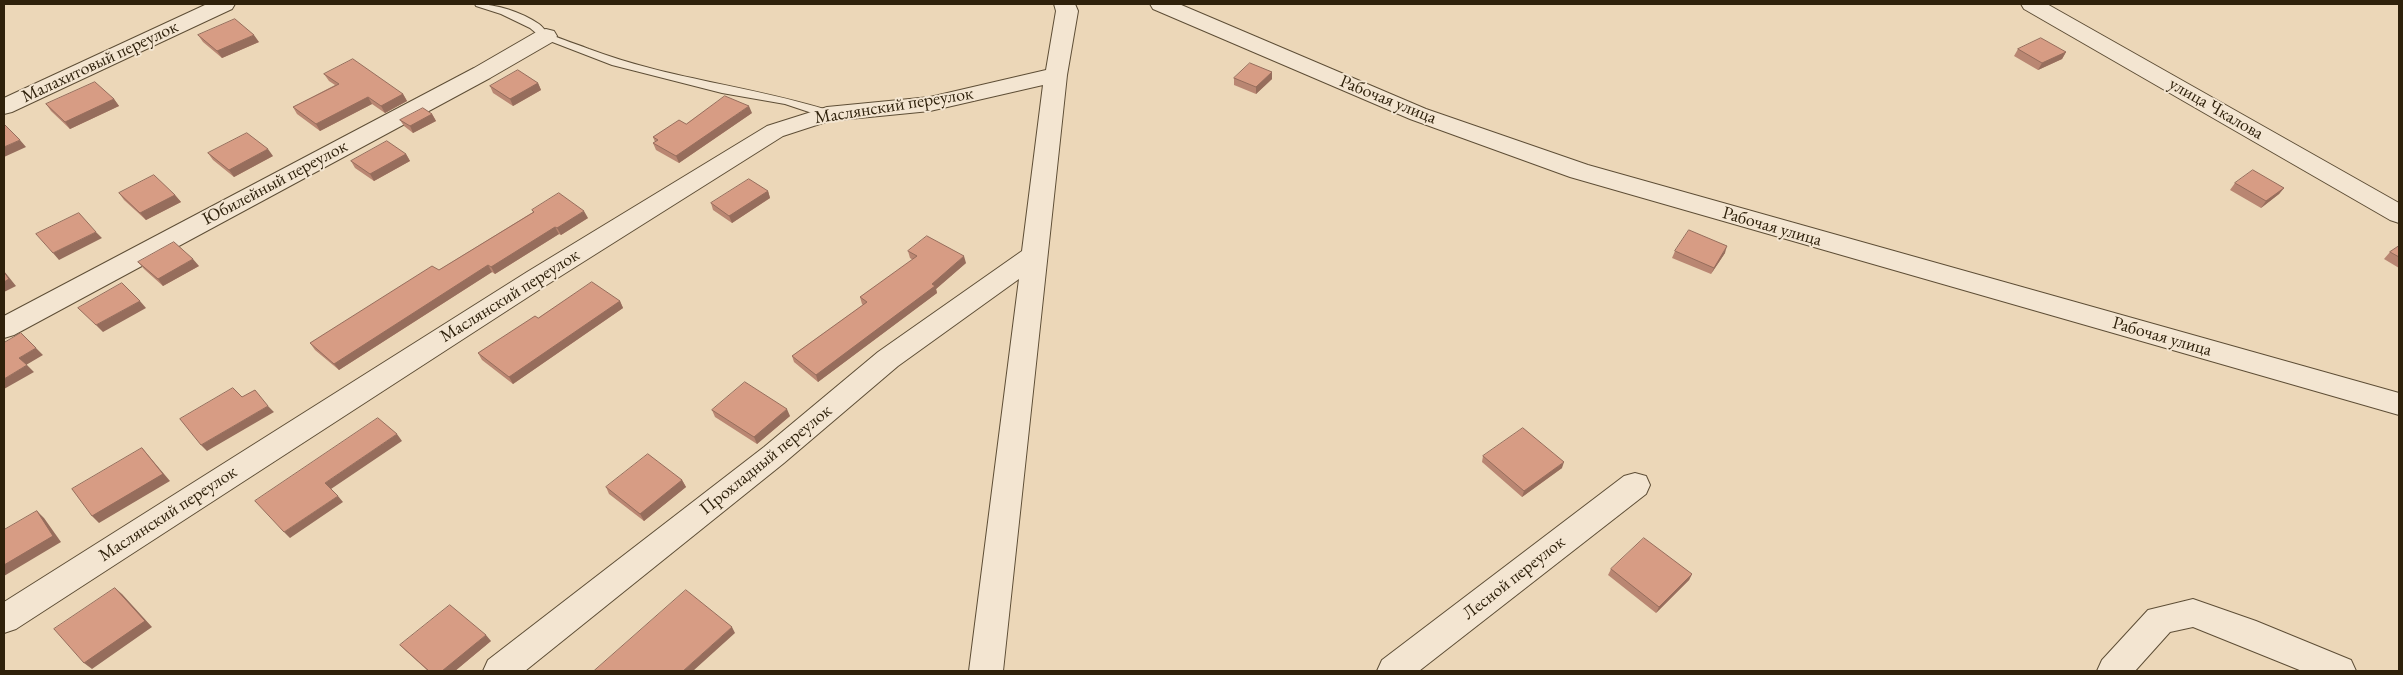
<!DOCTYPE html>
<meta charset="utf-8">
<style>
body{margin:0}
#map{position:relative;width:2403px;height:675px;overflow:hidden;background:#ecd7b8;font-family:"EB Garamond",serif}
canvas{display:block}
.frame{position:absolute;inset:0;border:5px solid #2f210b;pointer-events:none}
</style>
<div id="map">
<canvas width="2403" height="675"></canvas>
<div class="frame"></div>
</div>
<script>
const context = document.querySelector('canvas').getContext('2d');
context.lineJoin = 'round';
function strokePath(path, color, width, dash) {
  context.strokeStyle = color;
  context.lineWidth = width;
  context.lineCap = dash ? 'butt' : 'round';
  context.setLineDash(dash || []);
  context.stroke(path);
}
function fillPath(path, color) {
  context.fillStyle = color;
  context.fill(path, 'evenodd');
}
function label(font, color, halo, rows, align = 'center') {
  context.font = font + ' "EB Garamond",serif';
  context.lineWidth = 4;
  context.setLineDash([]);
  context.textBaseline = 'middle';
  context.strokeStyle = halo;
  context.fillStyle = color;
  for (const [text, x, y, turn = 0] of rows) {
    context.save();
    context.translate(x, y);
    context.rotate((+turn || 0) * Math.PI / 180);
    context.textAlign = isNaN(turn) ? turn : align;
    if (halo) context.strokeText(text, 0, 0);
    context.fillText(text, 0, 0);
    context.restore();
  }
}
const lane = new Path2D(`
 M475,4C497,4 521,12 539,24C543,27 546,32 550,34C562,40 577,44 589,49C668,79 752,86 831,111L833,114L827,118L785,104L722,93L612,65L542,38L530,28L501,14L476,6Z`);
const street = new Path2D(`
 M207,4H235L232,9L12,112L4,114V98Z
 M1054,4H1075L1078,11L1067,75L1003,671H969L1019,279L898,366L784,463L525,671H483L488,660L764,447L878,352L1022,251L1043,85L930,111L829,121L783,136L545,286L16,629L4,633V602L527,272L767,126L827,107L930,97L1046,70L1056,11Z
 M1150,4H1179L1426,109L1588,165L2399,393V415L1570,177L1410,119L1153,9Z
 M2021,4H2047L2399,203V223L2390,220L2024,9Z
 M546,29L554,31L557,36L554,41L490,78L14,335L4,338V316L474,68L538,31Z
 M1635,473L1646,476L1650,485L1646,494L1419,671H1377L1382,660L1624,476Z
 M2193,599L2256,621L2351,660L2356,671H2302L2193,627L2170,632L2135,671H2097L2102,660L2148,610Z`);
strokePath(lane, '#5e4e36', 2);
strokePath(street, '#5e4e36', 2);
fillPath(lane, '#f3e5d1');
fillPath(street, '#f3e5d1');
fillPath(new Path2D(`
 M198,35L259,42L222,58L203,42Z
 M2018,49L2066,52L2062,59L2038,70L2014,56Z
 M1272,72V79L1256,94L1234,85V78Z
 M324,74L403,94L407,101L385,113L372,104L320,131L297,114L293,107L335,85L329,81Z
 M538,83L541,90L513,106L493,93L490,86Z
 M114,99L119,106L70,129L51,111L46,104Z
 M752,113L679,163L656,150L653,143L655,142L653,137L686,124Z
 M432,114L436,121L413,133L404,126L400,120Z
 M208,153L273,156L234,177L213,160Z
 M406,154L410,161L374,181L355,168L351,161Z
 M2235,183L2284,188L2279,194L2261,208L2230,190Z
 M768,191L770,198L732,223L713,210L711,203Z
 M119,193L175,195L181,202L146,220L124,200Z
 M532,210L588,218L561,235L559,234L495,274L492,272L339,370L315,350L310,343L439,270L533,212Z
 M2399,246V268L2384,259L2390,252Z
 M908,251L966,263L936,289L937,293L818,382L794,362L792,356L863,305L862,304L860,297L913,260L910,258Z
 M1675,251L1725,253L1711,274L1672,258Z
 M138,262L199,266L163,286L144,269Z
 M620,301L623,308L513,384L482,360L478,353L538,318Z
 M712,410L790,416L757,444L715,417Z
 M1483,456L1562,468L1522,497L1482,462Z
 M682,480L686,487L644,521L609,494L606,487Z
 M1611,569L1692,574L1689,580L1656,613L1608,575Z
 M491,641L455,671H428L406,651L400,645Z`), '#b98672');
fillPath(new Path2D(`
 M254,35L259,42L222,58L217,51Z
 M2066,52L2062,59L2038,70L2042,63Z
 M1272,72V79L1256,94V87Z
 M538,83L541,90L513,106L510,99Z
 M403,94L407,101L385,113L381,106Z
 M368,97L372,104L320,131L316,124Z
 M114,99L119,106L70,129L65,122Z
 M749,106L752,113L679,163L676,156Z
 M432,114L436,121L413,133L410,126Z
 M20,140L26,147L4,157V147Z
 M268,149L273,156L234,177L229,170Z
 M406,154L410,161L374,181L370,174Z
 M2284,188L2279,194L2261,208L2266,201Z
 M768,191L770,198L732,223L729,216Z
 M175,195L181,202L146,220L140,213Z
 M584,211L588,218L561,235L557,228Z
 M555,227L559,234L495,274L491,267Z
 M96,232L102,238L59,260L53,253Z
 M1727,246L1725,253L1711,274L1714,268Z
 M964,256L966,263L936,289L937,293L818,382L816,375L932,284Z
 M193,259L199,266L163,286L158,279Z
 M488,265L492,272L339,370L334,364Z
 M4,271L16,286L4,292Z
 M140,301L146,308L103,332L96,325Z
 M620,301L623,308L513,384L509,377Z
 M36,348L43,355L26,365L19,358Z
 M27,365L34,372L4,389V379Z
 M268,406L274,412L207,451L201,445Z
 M787,409L790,416L757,444L754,437Z
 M397,434L402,441L331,489L325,483Z
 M142,448L170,481L99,523L92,516Z
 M1564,462L1562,468L1522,497L1524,491Z
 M682,480L686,487L644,521L640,514Z
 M338,496L343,502L290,538L284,532Z
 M37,511L44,518L61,542L4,576V565Z
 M1692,574L1689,580L1656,613L1659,607Z
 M115,588L122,594L152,627L92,669L84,663Z
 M732,627L735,633L693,671H683Z
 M486,635L491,641L455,671H442Z`), '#966d5c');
const building = new Path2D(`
 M235,19L254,35L217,51L198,35Z
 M2041,38L2066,52L2042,63L2018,49Z
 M353,59L403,94L381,106L368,97L316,124L293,107L339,84L324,74Z
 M1250,63L1272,72L1256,87L1234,78Z
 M518,70L538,83L510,99L490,86Z
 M95,82L114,99L65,122L46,104Z
 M725,96L749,106L676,156L653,143L658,140L653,137L679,120L686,124Z
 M423,108L432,114L410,126L400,120Z
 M4,124L20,140L4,147Z
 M247,133L268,149L229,170L208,153Z
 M387,141L406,154L370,174L351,161Z
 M2253,170L2284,188L2266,201L2235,183Z
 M154,175L175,195L140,213L119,193Z
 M749,179L768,191L729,216L711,203Z
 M559,193L584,211L557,228L555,227L491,267L488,265L334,364L310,343L432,266L439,270L534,212L532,210Z
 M79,213L96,232L53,253L36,234Z
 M1689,230L1727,246L1714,268L1675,251Z
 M927,236L964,256L932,284L935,286L816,375L792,356L867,302L860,297L917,256L908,251Z
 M174,242L193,259L158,279L138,262Z
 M2399,246V257L2390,252Z
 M4,272L9,279L4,282Z
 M592,282L620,301L509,377L478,353L535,316L538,318Z
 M122,283L140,301L96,325L78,308Z
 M21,333L36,348L19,358L27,365L4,379V343Z
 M745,382L787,409L754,437L712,410Z
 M233,388L242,397L255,390L268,406L201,445L180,419Z
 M378,418L397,434L325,483L338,496L284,532L255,501Z
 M1523,428L1564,462L1524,491L1483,456Z
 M142,448L163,474L92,516L72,489Z
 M648,454L682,480L640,514L606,487Z
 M37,511L53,536L4,565V530Z
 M1644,538L1692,574L1659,607L1611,569Z
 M115,588L145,621L84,663L54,629Z
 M686,590L732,627L683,671H594Z
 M450,605L486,635L442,671H429L400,645Z`);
fillPath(building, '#d79c84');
strokePath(building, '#966d5c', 1);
label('18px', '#2f210b', '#f3e5d1', [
 ["Малахитовый переулок",100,62,-25],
 ["Рабочая улица",1388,100,22],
 ["Маслянский переулок",894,106,-9],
 ["улица Чкалова",2216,109,30],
 ["Юбилейный переулок",275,183,-28],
 ["Рабочая улица",1772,227,16],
 ["Маслянский переулок",510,296,-32],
 ["Рабочая улица",2162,337,16],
 ["Прохладный переулок",766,460,-39],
 ["Маслянский переулок",168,514,-33],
 ["Лесной переулок",1514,578,-38]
]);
</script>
